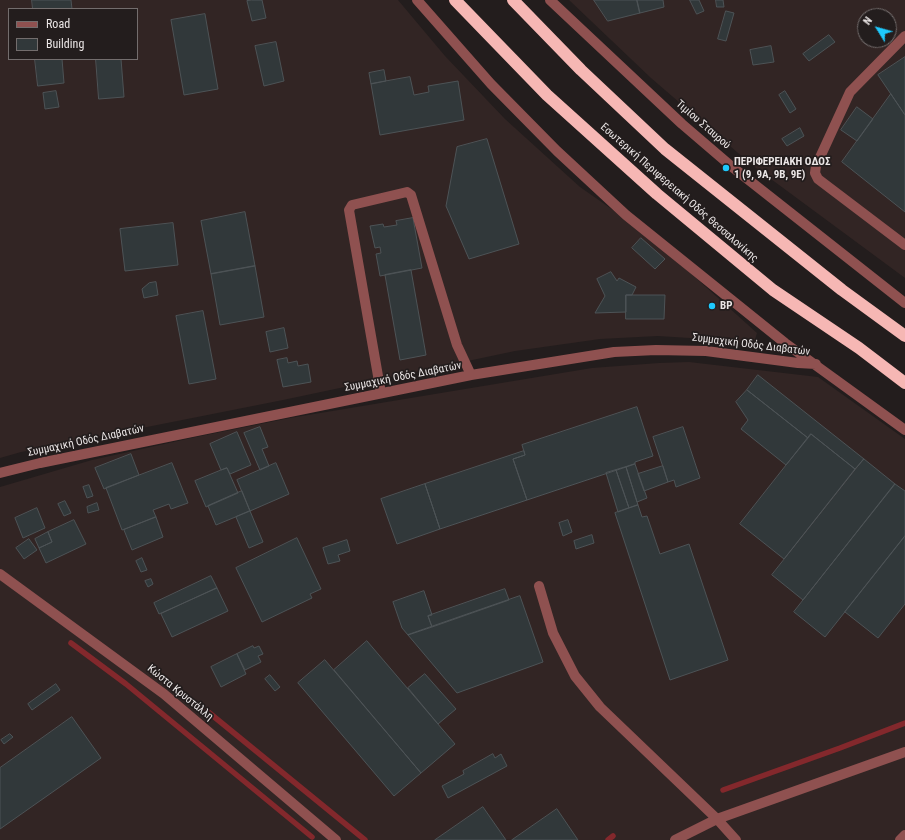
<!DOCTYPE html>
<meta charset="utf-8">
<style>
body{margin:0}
#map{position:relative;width:905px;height:840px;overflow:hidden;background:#231d1d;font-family:"Roboto Condensed",sans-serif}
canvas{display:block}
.legend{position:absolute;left:8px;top:8px;width:130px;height:52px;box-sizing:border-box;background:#231d1d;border:1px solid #736d6d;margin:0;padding:5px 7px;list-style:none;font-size:12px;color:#ebe6e6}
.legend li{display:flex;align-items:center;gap:8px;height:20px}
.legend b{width:20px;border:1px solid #736d6d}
.north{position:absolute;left:857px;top:8px;width:40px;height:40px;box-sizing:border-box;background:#231d1d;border:1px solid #736d6d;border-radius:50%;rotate:307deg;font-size:11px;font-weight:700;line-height:16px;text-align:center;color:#ebe6e6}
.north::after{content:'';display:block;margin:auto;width:14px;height:18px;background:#1ec9fd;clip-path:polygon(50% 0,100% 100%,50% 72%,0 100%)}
</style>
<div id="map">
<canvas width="905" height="840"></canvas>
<ul class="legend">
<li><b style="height:5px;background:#8f5150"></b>Road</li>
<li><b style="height:11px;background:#31383a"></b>Building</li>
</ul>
<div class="north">N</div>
</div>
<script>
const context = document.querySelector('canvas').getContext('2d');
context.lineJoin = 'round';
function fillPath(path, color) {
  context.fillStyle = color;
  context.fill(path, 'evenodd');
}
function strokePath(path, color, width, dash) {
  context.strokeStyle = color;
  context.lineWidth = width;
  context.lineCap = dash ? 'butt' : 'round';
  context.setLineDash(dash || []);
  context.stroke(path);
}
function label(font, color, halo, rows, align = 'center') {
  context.font = font + ' "Roboto Condensed",sans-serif';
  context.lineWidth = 3.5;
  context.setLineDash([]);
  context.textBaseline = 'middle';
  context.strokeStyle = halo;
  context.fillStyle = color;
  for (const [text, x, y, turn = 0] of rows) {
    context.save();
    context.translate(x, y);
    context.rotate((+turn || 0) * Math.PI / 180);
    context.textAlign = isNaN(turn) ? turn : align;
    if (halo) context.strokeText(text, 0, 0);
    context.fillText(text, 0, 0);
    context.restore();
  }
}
fillPath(new Path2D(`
 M0,0H398L445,56L505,119L580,187L646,233L757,333L753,346L721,340L658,336L600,339L515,351L283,400L21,452L0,458ZM9,9H137V59H9Z
 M569,0H905V278L752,165L651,78ZM865,16H889V40H865Z
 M689,362L818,377L905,439V840H0V487L92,460L196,437L290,418L592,368L659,363Z`), '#322524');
strokePath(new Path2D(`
 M71,643L126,684L312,837
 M207,711L365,840
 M723,790L840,748L905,723
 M608,840L613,836`), '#83282c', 5.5);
const building = new Path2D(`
 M32,0H71L72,9H33Z
 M252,0H262L266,18L252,21L247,1Z
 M594,0H637L640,13L608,21Z
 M637,0H663L664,7L640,13Z
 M690,0H699L704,11L697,14Z
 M716,0H723L724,7H717Z
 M726,11L734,13L726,41L718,39Z
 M205,14L218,89L184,95L171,20Z
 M829,35L835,42L809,61L803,54Z
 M276,42L284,81L264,86L255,46Z
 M771,46L774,62L753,65L750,50Z
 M905,57V115L878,75Z
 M35,59H62L64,83L38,86Z
 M96,59H121L124,97L99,99Z
 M384,70L386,81L371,84L369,73Z
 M410,77L414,95L429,92L428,86L458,81L464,120L380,135L371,84Z
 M56,91L59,107L45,109L43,93Z
 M785,91L796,109L790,113L779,95Z
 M891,94L905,115V212L842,162Z
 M857,107L873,119L857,141L841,130Z
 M800,128L804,136L787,146L782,139Z
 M487,139L519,244L469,259L446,206L457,147Z
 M245,212L255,266L211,274L201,221Z
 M413,218L422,268L380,276L376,254L381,253L380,247L375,248L370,226L383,224L384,227L397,225L396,221Z
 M173,223L178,265L125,271L120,229Z
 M641,238L665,259L655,269L632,248Z
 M255,266L264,317L220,325L211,274Z
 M411,270L426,355L400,360L385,275Z
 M611,272L617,281L619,278L636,287L632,295H626V312L595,313L605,296L597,279Z
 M156,282L158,295L144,298L142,289L149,283Z
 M626,295H665L664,319H626Z
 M203,311L216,379L189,384L176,316Z
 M284,328L288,348L270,352L266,332Z
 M287,358L288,363L297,361L298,366L308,364L311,382L283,387L277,360Z
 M758,375L864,459L855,469L811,434L808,438L747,390Z
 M747,390L808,438L786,465L741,429L748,420L736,402Z
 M637,407L653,456L635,462V464L527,500L513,459L525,455L522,445Z
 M260,427L268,447L262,449L269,466L260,470L244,433Z
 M683,427L700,478L676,487L674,480L668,482L653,437Z
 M237,432L251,465L230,474L227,468L221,470L210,444Z
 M811,434L855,469L784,559L740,524Z
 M524,451L525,455L513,459L527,500L440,529L425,484Z
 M131,454L139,475L104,489L95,468Z
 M864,459L895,484L803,600L772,575Z
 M172,463L188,503L171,509L169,504L153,510L156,517L122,530L106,488Z
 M276,463L289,494L250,511L237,480Z
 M635,464L647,498L637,502L626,467Z
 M663,466L668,482L644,491L638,474Z
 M626,467L638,505L629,508L616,470Z
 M227,468L238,493L206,507L195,481Z
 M616,470L629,508L618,512L606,473Z
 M425,484L440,529L397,544L381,499Z
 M895,484L905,491V536L825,637L794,612Z
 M89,485L93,496L87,498L83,487Z
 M242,491L250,511L216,525L208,506Z
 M65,501L71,513L64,516L58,504Z
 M97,503L99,510L88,513L87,507Z
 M638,505L642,517L647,516L660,554L689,544L728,660L670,680L615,513Z
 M37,508L45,528L23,538L15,518Z
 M250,511L263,542L249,548L236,517Z
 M156,517L163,537L132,550L124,530Z
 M74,520L86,544L46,563L39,548L52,542L48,532Z
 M568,520L572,532L563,536L559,523Z
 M48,532L52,542L39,548L35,539Z
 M592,535L594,543L576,549L574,541Z
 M905,536V604L878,638L845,612Z
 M297,538L321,589L310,594L312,598L262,622L236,568Z
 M29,539L37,550L24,559L16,548Z
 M347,540L350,551L338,555L340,561L328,564L323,548Z
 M142,558L147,570L141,572L136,561Z
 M211,576L217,588L159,614L154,603Z
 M151,579L153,584L148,587L145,581Z
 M217,588L228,611L172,637L161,614Z
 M505,589L509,600L432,627L428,616Z
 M424,591L432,615L428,616L432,627L408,635L402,628L393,602Z
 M520,596L543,662L457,693L408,635Z
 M367,641L455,744L421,773L334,670Z
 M253,646L254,648L259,646L263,654L258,656L261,662L245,670L237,654Z
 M237,654L246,674L221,687L211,667Z
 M325,660L421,773L394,796L298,683Z
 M425,674L456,709L438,724L408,688Z
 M270,675L280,687L275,691L265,679Z
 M56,684L60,690L32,710L28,704Z
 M72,717L101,758L0,829V768Z
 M10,734L13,737L4,744L1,740Z
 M493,754L495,758L501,754L507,766L448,798L442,786L464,774L463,771Z
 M483,807L506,840H435Z
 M557,809L578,840H512Z`);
fillPath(building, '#31383a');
strokePath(building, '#4d5356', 1);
strokePath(new Path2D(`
 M417,0L491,84L557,151L626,215L785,343L905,430
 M550,0L682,124L731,166L905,303
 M905,36L850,92L816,166L815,173L818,179L905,245
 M381,393L349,210L352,205L407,192L411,195L457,345L471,375
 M0,473L40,463L471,375L614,352L656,350L706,351L798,363L816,364
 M0,574L164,694L336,840
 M539,586L553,633L575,676L600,707L717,819L736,840
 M675,840L717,819L905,752
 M900,840L905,835`), '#8f5150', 10);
strokePath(new Path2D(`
 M455,0L547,95L657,194L773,290L859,348L905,383
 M513,0L581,70L665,149L842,290L905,336`), '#f6b7b4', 12);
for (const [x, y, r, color] of [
 [726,168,4,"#1ec9fd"],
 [712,306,4,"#1ec9fd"]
]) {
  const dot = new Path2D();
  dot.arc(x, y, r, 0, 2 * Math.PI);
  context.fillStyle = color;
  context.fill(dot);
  strokePath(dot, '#231d1d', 1.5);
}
label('11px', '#ebe6e6', '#231d1d', [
 ["Τιμίου Σταυρού",703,125,41],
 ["Εσωτερική Περιφερειακή Οδός Θεσσαλονίκης",679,193,41],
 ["Συμμαχική Οδός Διαβατών",751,345,7],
 ["Συμμαχική Οδός Διαβατών",403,377,-11],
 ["Συμμαχική Οδός Διαβατών",86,441,-12],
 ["Κώστα Κρυστάλλη",180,693,39]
]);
label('bold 11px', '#ebe6e6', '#231d1d', [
 ["ΠΕΡΙΦΕΡΕΙΑΚΗ ΟΔΟΣ",734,162],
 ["1 (9, 9Α, 9Β, 9Ε)",734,175],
 ["BP",720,306]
], 'left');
</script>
